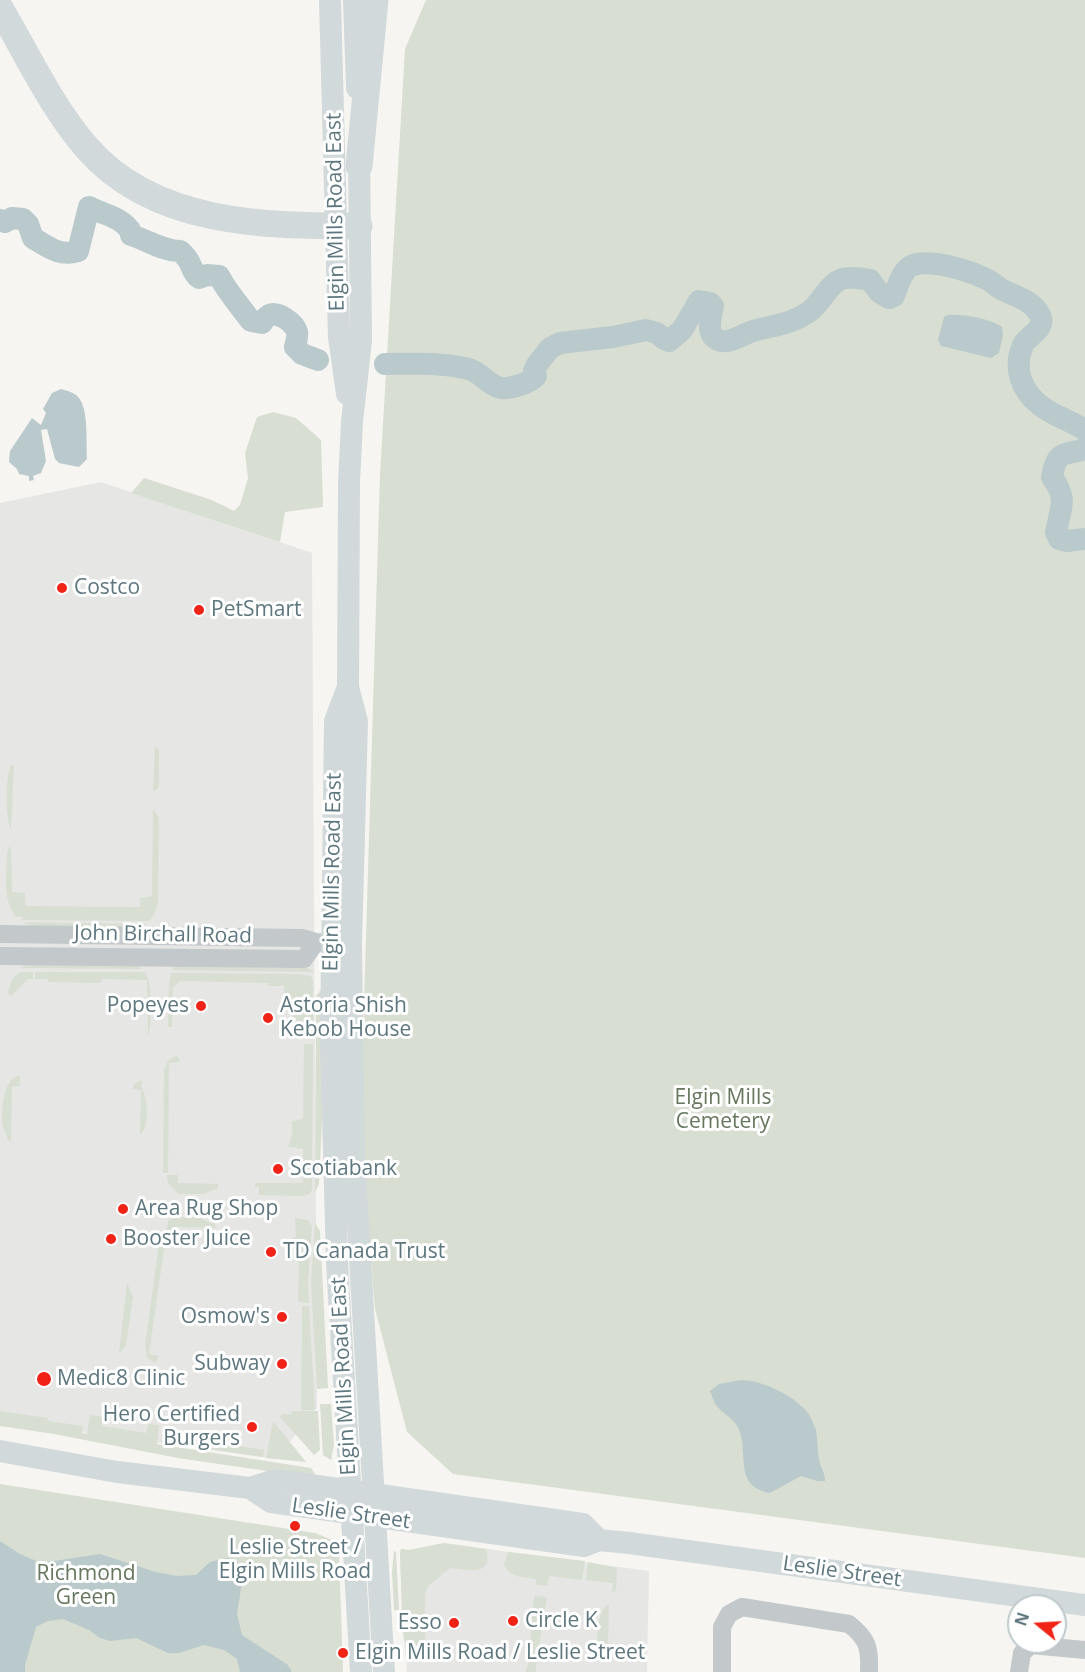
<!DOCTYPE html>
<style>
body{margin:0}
#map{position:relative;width:1085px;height:1672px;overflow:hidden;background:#f6f5f1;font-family:"Open Sans",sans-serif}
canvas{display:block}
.north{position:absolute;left:1007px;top:1594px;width:60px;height:60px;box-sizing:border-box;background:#fff;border:2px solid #bfc9cc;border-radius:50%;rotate:288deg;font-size:16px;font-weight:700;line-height:24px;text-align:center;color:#5e777f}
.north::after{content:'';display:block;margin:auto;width:21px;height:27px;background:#f12216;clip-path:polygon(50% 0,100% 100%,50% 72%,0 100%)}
</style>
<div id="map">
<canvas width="1085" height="1672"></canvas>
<div class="north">N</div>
</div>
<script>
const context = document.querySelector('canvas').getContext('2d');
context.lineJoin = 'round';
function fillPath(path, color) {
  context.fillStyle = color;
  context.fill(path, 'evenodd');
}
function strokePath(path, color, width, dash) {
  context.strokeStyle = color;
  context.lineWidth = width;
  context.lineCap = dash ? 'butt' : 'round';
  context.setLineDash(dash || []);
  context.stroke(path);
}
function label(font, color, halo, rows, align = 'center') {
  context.font = font + ' "Open Sans",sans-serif';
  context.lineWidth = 6;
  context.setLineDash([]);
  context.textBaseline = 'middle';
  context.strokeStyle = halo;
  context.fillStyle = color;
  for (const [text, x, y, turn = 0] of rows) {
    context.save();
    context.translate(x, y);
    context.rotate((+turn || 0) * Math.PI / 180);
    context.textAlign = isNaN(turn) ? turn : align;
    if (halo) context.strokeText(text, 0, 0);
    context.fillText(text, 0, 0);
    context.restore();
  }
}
fillPath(new Path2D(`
 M101,482L312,553L317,1408L276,1459L0,1421V503Z
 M444,1543L649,1571L647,1672H406L407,1668L403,1631L406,1630V1615L402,1614L400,1553L401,1549L409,1550Z`), '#e6e7e5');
fillPath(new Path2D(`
 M426,0H1085V1558L453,1474L407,1432L375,1309L360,1134L380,475L405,49Z
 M273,412L296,418L321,440L323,507L285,512L280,542L131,493L144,478L212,500L234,511L240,505L248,478L245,453L257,417Z
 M155,746L159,751V786L155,791H153Z
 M12,764L14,766L11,829C5,819 5,774 12,764Z
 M153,809L159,818L158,903L155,913L149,921L22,920V917H16C2,899 7,876 7,855L9,848L11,846L12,892L25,893V906L140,907V898L152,896Z
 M30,922L146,924L139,928H39L23,923Z
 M29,964L138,966L142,969L20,968Z
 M177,966L305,967L315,972L170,970Z
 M20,972H33V979H28L11,996L8,993C10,984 12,977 20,972Z
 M35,972H145C153,984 152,1024 148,1037L147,980L102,979L101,983L48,982V979H35Z
 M171,973L298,974L311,976L313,982V1039H291L293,1036V1003H284V986H268V983L180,981L173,988L172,1027H168L169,984Z
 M325,984L326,1035L319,1184L315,1192L316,996Z
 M304,1044H313L312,1190L309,1194L302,1196L259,1195V1187H255V1183H303V1149L288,1147L292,1134V1121L303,1119Z
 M176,1055L180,1059L179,1062L169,1063L168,1173H163L164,1071L168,1061Z
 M20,1075V1086H12L11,1141L7,1140C8,1133 2,1129 2,1122C2,1107 3,1079 20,1075Z
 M141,1080L143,1082L141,1087C148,1097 150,1128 140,1135L141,1090L132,1089L134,1085Z
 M167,1175H178V1183L218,1184V1188L204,1194H179L168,1183Z
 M177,1217H198L211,1223L214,1222L216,1228L177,1227L176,1236H166L149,1354L159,1356L155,1363L147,1357L145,1346L160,1235L165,1233L169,1220Z
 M295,1218L308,1220L312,1227L308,1283L309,1303L298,1302L299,1262L293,1261V1238L296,1237Z
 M315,1223L320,1231L328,1388L317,1389L311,1282Z
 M127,1283L133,1297L126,1346L119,1353Z
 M302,1306H309L315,1410H301Z
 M320,1404H331L334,1445L331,1460L323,1455Z
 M0,1411L48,1418V1421L83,1426L82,1433L87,1434L90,1415L103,1417L102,1426L146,1433L148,1424L159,1425L157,1444L311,1468L315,1474L301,1476L178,1458L54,1434L0,1426Z
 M292,1411H318L320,1450L314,1455L280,1417L283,1414H292Z
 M273,1421L306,1462L266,1458Z
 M162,1434L264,1450L263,1457L161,1442Z
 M0,1484L315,1533L332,1540L339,1552L343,1672H0Z
 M444,1543L486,1549C495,1578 465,1569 450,1568L428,1586L425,1593V1640L421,1645H408L404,1640L403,1631L406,1630V1615L402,1614L400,1553L401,1549L409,1550Z
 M394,1551L396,1552L399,1610H394L392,1572Z
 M508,1552L585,1561L582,1580L549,1576L547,1586L536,1585V1579C523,1577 511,1578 504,1565Z
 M588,1562L617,1568L616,1591L612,1592L613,1583L586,1580Z
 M536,1596L547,1597L536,1666V1672H525L528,1666L534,1597Z
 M609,1604L608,1643L617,1645L612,1649L601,1648L597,1642C598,1630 598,1609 609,1604Z`), '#d8ded2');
fillPath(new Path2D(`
 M947,315C963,314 988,318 1002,327L1003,335L999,353L991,358L941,346L938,340L944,317Z
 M392,356L443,365C427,371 401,372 385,365L386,360Z
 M61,389C67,391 74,392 78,397C89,408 86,443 87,459L79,467L59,463L55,459L47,429L41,430L46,461L41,473L33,476L34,480L29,481V476L19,474L17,469L9,462L10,451L32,418L41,425L46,413L43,409L52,393Z
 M741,1380C762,1380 795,1396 808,1413C811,1417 814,1425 816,1430C818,1441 817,1452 820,1463C822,1470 825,1473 825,1481H817L801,1476L770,1493C730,1486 752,1449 736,1424C730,1416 721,1412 715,1404C713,1400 712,1395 710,1391L719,1384Z
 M0,1541L20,1554L41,1563L100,1554L156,1572L177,1576L196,1575L210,1562L227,1558L237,1560L243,1576L237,1614L242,1635L288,1665L292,1672H240L237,1659L224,1650L204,1645L179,1653H168L136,1638L110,1641L100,1638L89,1630L63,1619L48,1621L36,1627L25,1665V1672H0Z`), '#bacacc');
strokePath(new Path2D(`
 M0,220L5,222L12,218L23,219L28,224L33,238C48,247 60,257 78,251L89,207C104,215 119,216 130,230L131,235C147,240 163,251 180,251C194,262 189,270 199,278L207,275L219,276C228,293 240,306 251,321L262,323C263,321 267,316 269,315C278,311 295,323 297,332C298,337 296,342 295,347L302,354L318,360
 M385,364C413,364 442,362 469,369C482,373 489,386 501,388C511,389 530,383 536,376L534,371L536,366L550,348L560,343L613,337L646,330L657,333L664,339L669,341L682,330L699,301L710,303L713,306C711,317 705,334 718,340C729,345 743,334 753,331C774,325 791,325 810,311C822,302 828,284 842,279C850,276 862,279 870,280L879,292L889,298L894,296C898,286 902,269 913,265C931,259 967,270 984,278C991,280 996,287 1003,290C1017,297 1033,301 1040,315C1047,329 1027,336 1023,345C1013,368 1021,391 1041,406C1054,416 1071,421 1085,430
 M1085,449C1063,456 1057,449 1052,477C1068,500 1061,506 1056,532L1059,539L1067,541L1085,539`), '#bacacc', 22);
strokePath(new Path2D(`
 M0,934L303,938L316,942L346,945
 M0,956L304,959L316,942
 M722,1672V1627L729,1614L742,1607L849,1624C868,1639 870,1648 869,1672
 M1019,1672L1022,1653L1031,1645L1085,1650`), '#c3c8ca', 18);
strokePath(new Path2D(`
 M330,0L339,337L347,394
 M354,0L357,88
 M359,148L361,341L352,422L349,483L348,687L357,721L351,945L354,1156L384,1672
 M348,687L335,721L331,1042L337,1262L361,1672
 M0,1451L117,1472L250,1488L275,1480L583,1524L599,1540
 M250,1488L271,1502L584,1546L599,1540L629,1543L1085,1605`), '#d2d9db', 22);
strokePath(new Path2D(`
 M0,8C27,54 52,108 87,148C154,225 265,226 359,226
 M359,166L375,0`), '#d2d9db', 27);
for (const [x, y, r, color] of [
 [62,588,6,"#f12216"],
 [199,610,6,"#f12216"],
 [201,1006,6,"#f12216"],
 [268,1018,6,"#f12216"],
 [278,1169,6,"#f12216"],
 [123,1209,6,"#f12216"],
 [111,1239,6,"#f12216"],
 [271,1252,6,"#f12216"],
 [282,1317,6,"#f12216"],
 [282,1364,6,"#f12216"],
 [44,1379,8,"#f12216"],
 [252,1427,6,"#f12216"],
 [295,1526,6,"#f12216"],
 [513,1621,6,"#f12216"],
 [454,1623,6,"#f12216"],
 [343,1653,6,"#f12216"]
]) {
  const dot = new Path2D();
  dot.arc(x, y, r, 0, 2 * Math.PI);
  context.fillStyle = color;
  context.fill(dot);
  strokePath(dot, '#fff', 2);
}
label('21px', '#5e777f', '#fff', [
 ["Elgin Mills Road East",336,212,-91],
 ["Elgin Mills Road East",333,872,-89],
 ["John Birchall Road",163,935,1],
 ["Elgin Mills Road East",344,1376,-93],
 ["Leslie Street",351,1514,8],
 ["Leslie Street",842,1572,8]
]);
label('21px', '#5e777f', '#fff', [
 ["Costco",74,588],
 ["PetSmart",211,610],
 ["Popeyes",189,1006,"right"],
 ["Astoria Shish",280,1006],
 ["Kebob House",280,1030],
 ["Scotiabank",290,1169],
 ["Area Rug Shop",135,1209],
 ["Booster Juice",123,1239],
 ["TD Canada Trust",283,1252],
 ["Osmow's",270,1317,"right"],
 ["Subway",270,1364,"right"],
 ["Medic8 Clinic",57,1379],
 ["Hero Certified",240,1415,"right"],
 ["Burgers",240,1439,"right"],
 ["Leslie Street /",295,1548,"center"],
 ["Elgin Mills Road",295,1572,"center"],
 ["Circle K",525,1621],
 ["Esso",442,1623,"right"],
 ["Elgin Mills Road / Leslie Street",355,1653]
], 'left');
label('21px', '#66775d', '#fff', [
 ["Elgin Mills",723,1098],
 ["Cemetery",723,1122],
 ["Richmond",86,1574],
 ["Green",86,1598]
]);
</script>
